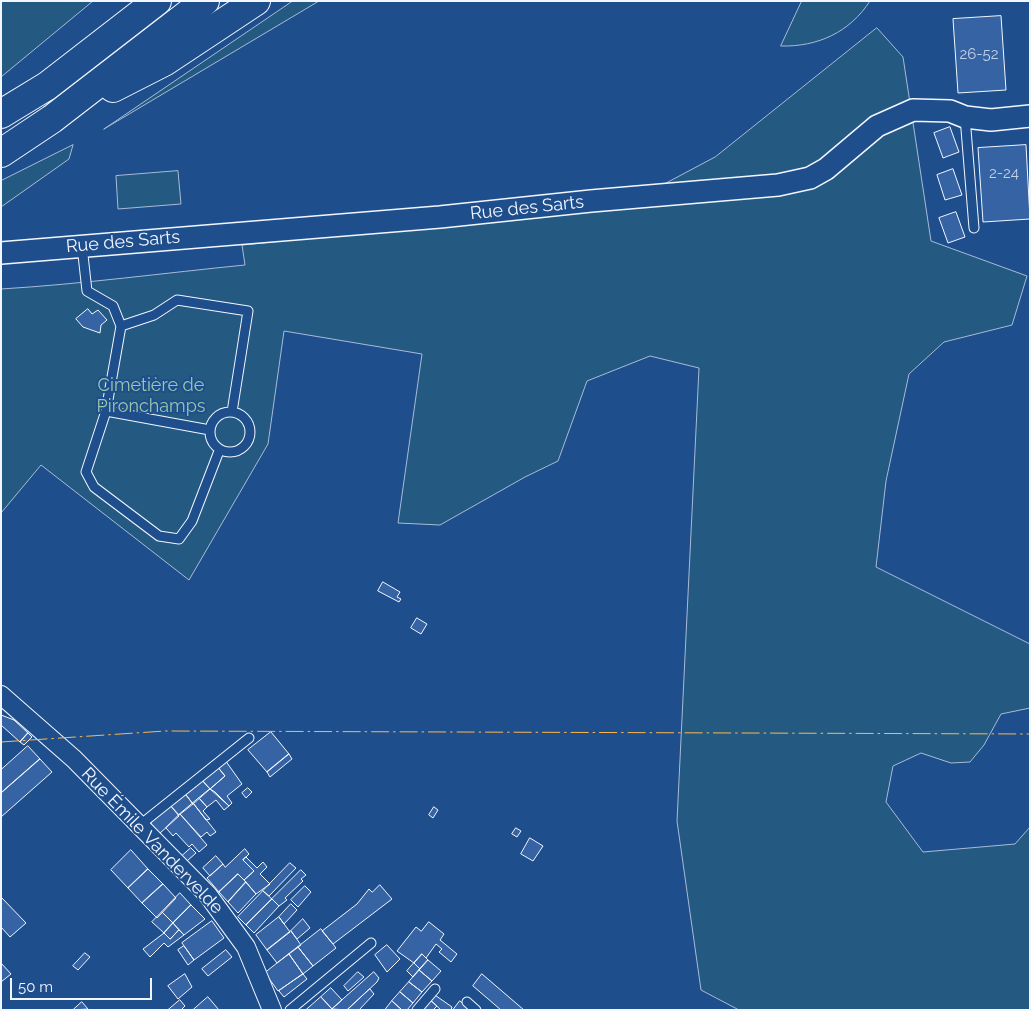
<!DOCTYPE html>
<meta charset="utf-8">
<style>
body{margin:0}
#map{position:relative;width:1031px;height:1011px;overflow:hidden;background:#1f4e8c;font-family:Raleway,sans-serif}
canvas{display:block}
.frame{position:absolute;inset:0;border:2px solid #f2f6ff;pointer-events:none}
.scale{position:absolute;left:10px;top:978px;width:142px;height:22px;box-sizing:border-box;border:2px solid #f2f6ff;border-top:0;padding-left:6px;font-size:15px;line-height:18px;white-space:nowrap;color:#f2f6ff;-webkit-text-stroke:4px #1f4e8c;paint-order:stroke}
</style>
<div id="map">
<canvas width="1031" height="1011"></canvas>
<div class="frame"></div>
<div class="scale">50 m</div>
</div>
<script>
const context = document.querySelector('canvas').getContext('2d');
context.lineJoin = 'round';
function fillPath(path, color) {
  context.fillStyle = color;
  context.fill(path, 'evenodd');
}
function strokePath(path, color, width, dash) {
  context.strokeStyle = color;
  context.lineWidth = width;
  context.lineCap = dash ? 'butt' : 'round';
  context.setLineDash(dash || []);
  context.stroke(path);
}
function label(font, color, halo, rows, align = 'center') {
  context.font = font + ' Raleway,sans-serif';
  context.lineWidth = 4;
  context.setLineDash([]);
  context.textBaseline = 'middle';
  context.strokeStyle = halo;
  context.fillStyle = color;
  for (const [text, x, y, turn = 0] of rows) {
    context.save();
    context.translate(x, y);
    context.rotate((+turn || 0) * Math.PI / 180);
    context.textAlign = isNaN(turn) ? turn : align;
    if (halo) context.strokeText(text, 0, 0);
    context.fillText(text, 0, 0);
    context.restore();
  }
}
const green = new Path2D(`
 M1,1H93L1,77Z
 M293,1H319L104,129Z
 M802,1H870C850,32 818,47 781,46Z
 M877,28L903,57L931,241L1027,276L1012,325L944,342L909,374L886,481L876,567L1030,644V708L1001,714L984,745L970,762L951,763L921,753L893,766L886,802L923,852L1015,844L1030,827V1010H739L701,990L677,821L699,368L650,356L587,381L558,461L525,477L440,525L398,523L422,354L284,331L268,444L189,580L41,465L1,513V289C83,284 164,273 245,265L242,245L621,207L715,157Z
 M73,145L69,159L1,207V181Z
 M178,171L181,204L118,209L116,176Z`);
fillPath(green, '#245a82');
strokePath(green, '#a8bbd7', 1);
const building = new Path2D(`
 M1001,16L1006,90L958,93L953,19Z
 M950,127L959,152L943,158L934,133Z
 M1026,145L1030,219L983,222L978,148Z
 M953,169L962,195L945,200L937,175Z
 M956,212L965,237L948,243L939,218Z
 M88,309L92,314L98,310L107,320L101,325L100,333L83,327L76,319Z
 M383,582L400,592L397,597L401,599L399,602L378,591Z
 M417,618L427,624L421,634L411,628Z
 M1,715L14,720L28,733L20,742L1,725Z
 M271,732L289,754L267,772L248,750Z
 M28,733L32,737L24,745L20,742Z
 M28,746L40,759L1,793V770Z
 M289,754L292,759L270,777L267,772Z
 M40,759L52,772L1,817V793Z
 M225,760L242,784L227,796L232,803L229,806L210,789L225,776L216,765Z
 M216,765L225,776L210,789L200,778Z
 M200,778L210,789L193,804L183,791Z
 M248,788L252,792L246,798L242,793Z
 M210,789L215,792L229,806L224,810L216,800L207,807L199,798Z
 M183,791L193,804L179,815L169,804Z
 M199,798L207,807L203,811L210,819L206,820L193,803Z
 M193,803L216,832L210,836L207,832L201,837L180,814Z
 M170,805L179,816L159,834L151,825V820Z
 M434,807L438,810L433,818L429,815Z
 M180,814L207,845L199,852L192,844L189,847L176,833L173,836L166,828Z
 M516,828L521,831L517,837L512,834Z
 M530,838L543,846L533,861L521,854Z
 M191,848L196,853L187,861L182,856Z
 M245,849L249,854L243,860L254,871L244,880L238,874L219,892L207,878L223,864L225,867Z
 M131,850L148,869L128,888L111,870Z
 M216,856L223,864L210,876L203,868Z
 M246,857L257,868L263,862L267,867L260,874L270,884L256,894L244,880L254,871L243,860Z
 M290,863L296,868L269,896L263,891Z
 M148,869L163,884L142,903L128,888Z
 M301,870L306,875L301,879L303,881L285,898L287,900L279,906L272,899Z
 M238,874L246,882L228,902L219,892Z
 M246,882L256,894L238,913L228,902Z
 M163,884L176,898L157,918L142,903Z
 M380,885L392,899L333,944L322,931L357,904L369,889L372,892Z
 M305,886L311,892L298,907L291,900Z
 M263,891L272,899L246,925L238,917Z
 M180,893L191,905L173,923L162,912Z
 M1,897L26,923L10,937L1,927Z
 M272,899L279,906L254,933L246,925Z
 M291,904L297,910L284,924L279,917Z
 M191,905L205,919L184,935L173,923Z
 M162,912L173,923L164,933L152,922Z
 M279,917L290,932L267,950L256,935Z
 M303,919L310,928L297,939L291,931Z
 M212,921L224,938L194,960L182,943Z
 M429,922L444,934L440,940L457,954L451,962L439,952L442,949L436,944L426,958L422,954L414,963L397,951L416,927L421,931Z
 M173,923L179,930L170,939L164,933Z
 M321,929L336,948L313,966L298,947Z
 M179,930L184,935L168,947L164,943L150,957L143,949L164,933L170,939Z
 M291,931L301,945L277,963L267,950Z
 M387,945L400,959L387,972L375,955Z
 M184,946L194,960L188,965L178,950Z
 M298,947L313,966L303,974L289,954Z
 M226,950L232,957L208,976L202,969Z
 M85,953L90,957L78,970L73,966Z
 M289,954L303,974L278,991L265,973Z
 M422,954L428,960L420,969L414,963Z
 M428,960L441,971L432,981L419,970Z
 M1,963L11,974L1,982Z
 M414,963L420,969L413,977L407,971Z
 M419,970L432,981L422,992L409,982Z
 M358,972L364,977L348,991L344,986Z
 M374,972L379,978L377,982L347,1010L332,1009Z
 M185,974L192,987L178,999L168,986Z
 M303,974L307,979L284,997L279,991Z
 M482,974L524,1010H501L473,986Z
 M409,982L422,992L413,1003L400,992Z
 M331,988L342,1000L332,1009L321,997Z
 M370,989L374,994L359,1010H347Z
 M400,992L413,1003L407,1010H402L392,1001Z
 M432,993L452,1007L451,1010H441L428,998Z
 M208,997L219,1010H193Z
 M321,997L332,1009L330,1010H306Z
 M428,998L437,1006L433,1010H426L421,1006Z
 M180,1000L185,1006L181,1010H168Z
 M392,1001L402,1010H385Z
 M460,1001L470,1010H453Z
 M82,1002L88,1009L73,1010Z`);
fillPath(building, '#3563a3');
strokePath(building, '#f2f6ff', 1);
const service = new Path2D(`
 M965,117L974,228
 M82,246L87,291L113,306L121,326L106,411L86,472L94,487L159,536L179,539L192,521L219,451
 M121,326L154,315L177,300L248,311L232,412
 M106,411L210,430
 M210 432a20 20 0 1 1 40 0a20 20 0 1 1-40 0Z
 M140,825L249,738
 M467,1002L476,1010
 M290,1010L371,943
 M417,1010L435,989`);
const minor = new Path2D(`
 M1,695L74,759L208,895L246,947L272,1010`);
const tertiary = new Path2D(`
 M1,253L440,217L591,201L778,185L810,178L826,169L877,126L913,110L950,111L965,117L991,120L1030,116`);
const trunk = new Path2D(`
 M113,88L164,62L256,1
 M1,114L47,86L157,1
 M1,153L52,119L205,1`);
strokePath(service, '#f2f6ff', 11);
strokePath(minor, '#f2f6ff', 20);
strokePath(tertiary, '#f2f6ff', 24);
strokePath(trunk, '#f2f6ff', 30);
strokePath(service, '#1f4e8c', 9);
strokePath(minor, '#1f4e8c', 18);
strokePath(tertiary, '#1f4e8c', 21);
strokePath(trunk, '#1f4e8c', 28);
strokePath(new Path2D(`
 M1,742L165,731L1030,734`), '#ffb74d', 1, [18, 4, 2.5, 4]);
label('15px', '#c3d1e8', null, [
 ["26-52",979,54],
 ["2-24",1004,173]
]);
label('18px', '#f2f6ff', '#1f4e8c', [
 ["Rue des Sarts",527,208,-6],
 ["Rue des Sarts",123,242,-5],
 ["Rue Émile Vandervelde",152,841,46]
]);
label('18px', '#97c8a6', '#1f4e8c', [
 ["Cimetière de",151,386],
 ["Pironchamps",151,407]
]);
</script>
